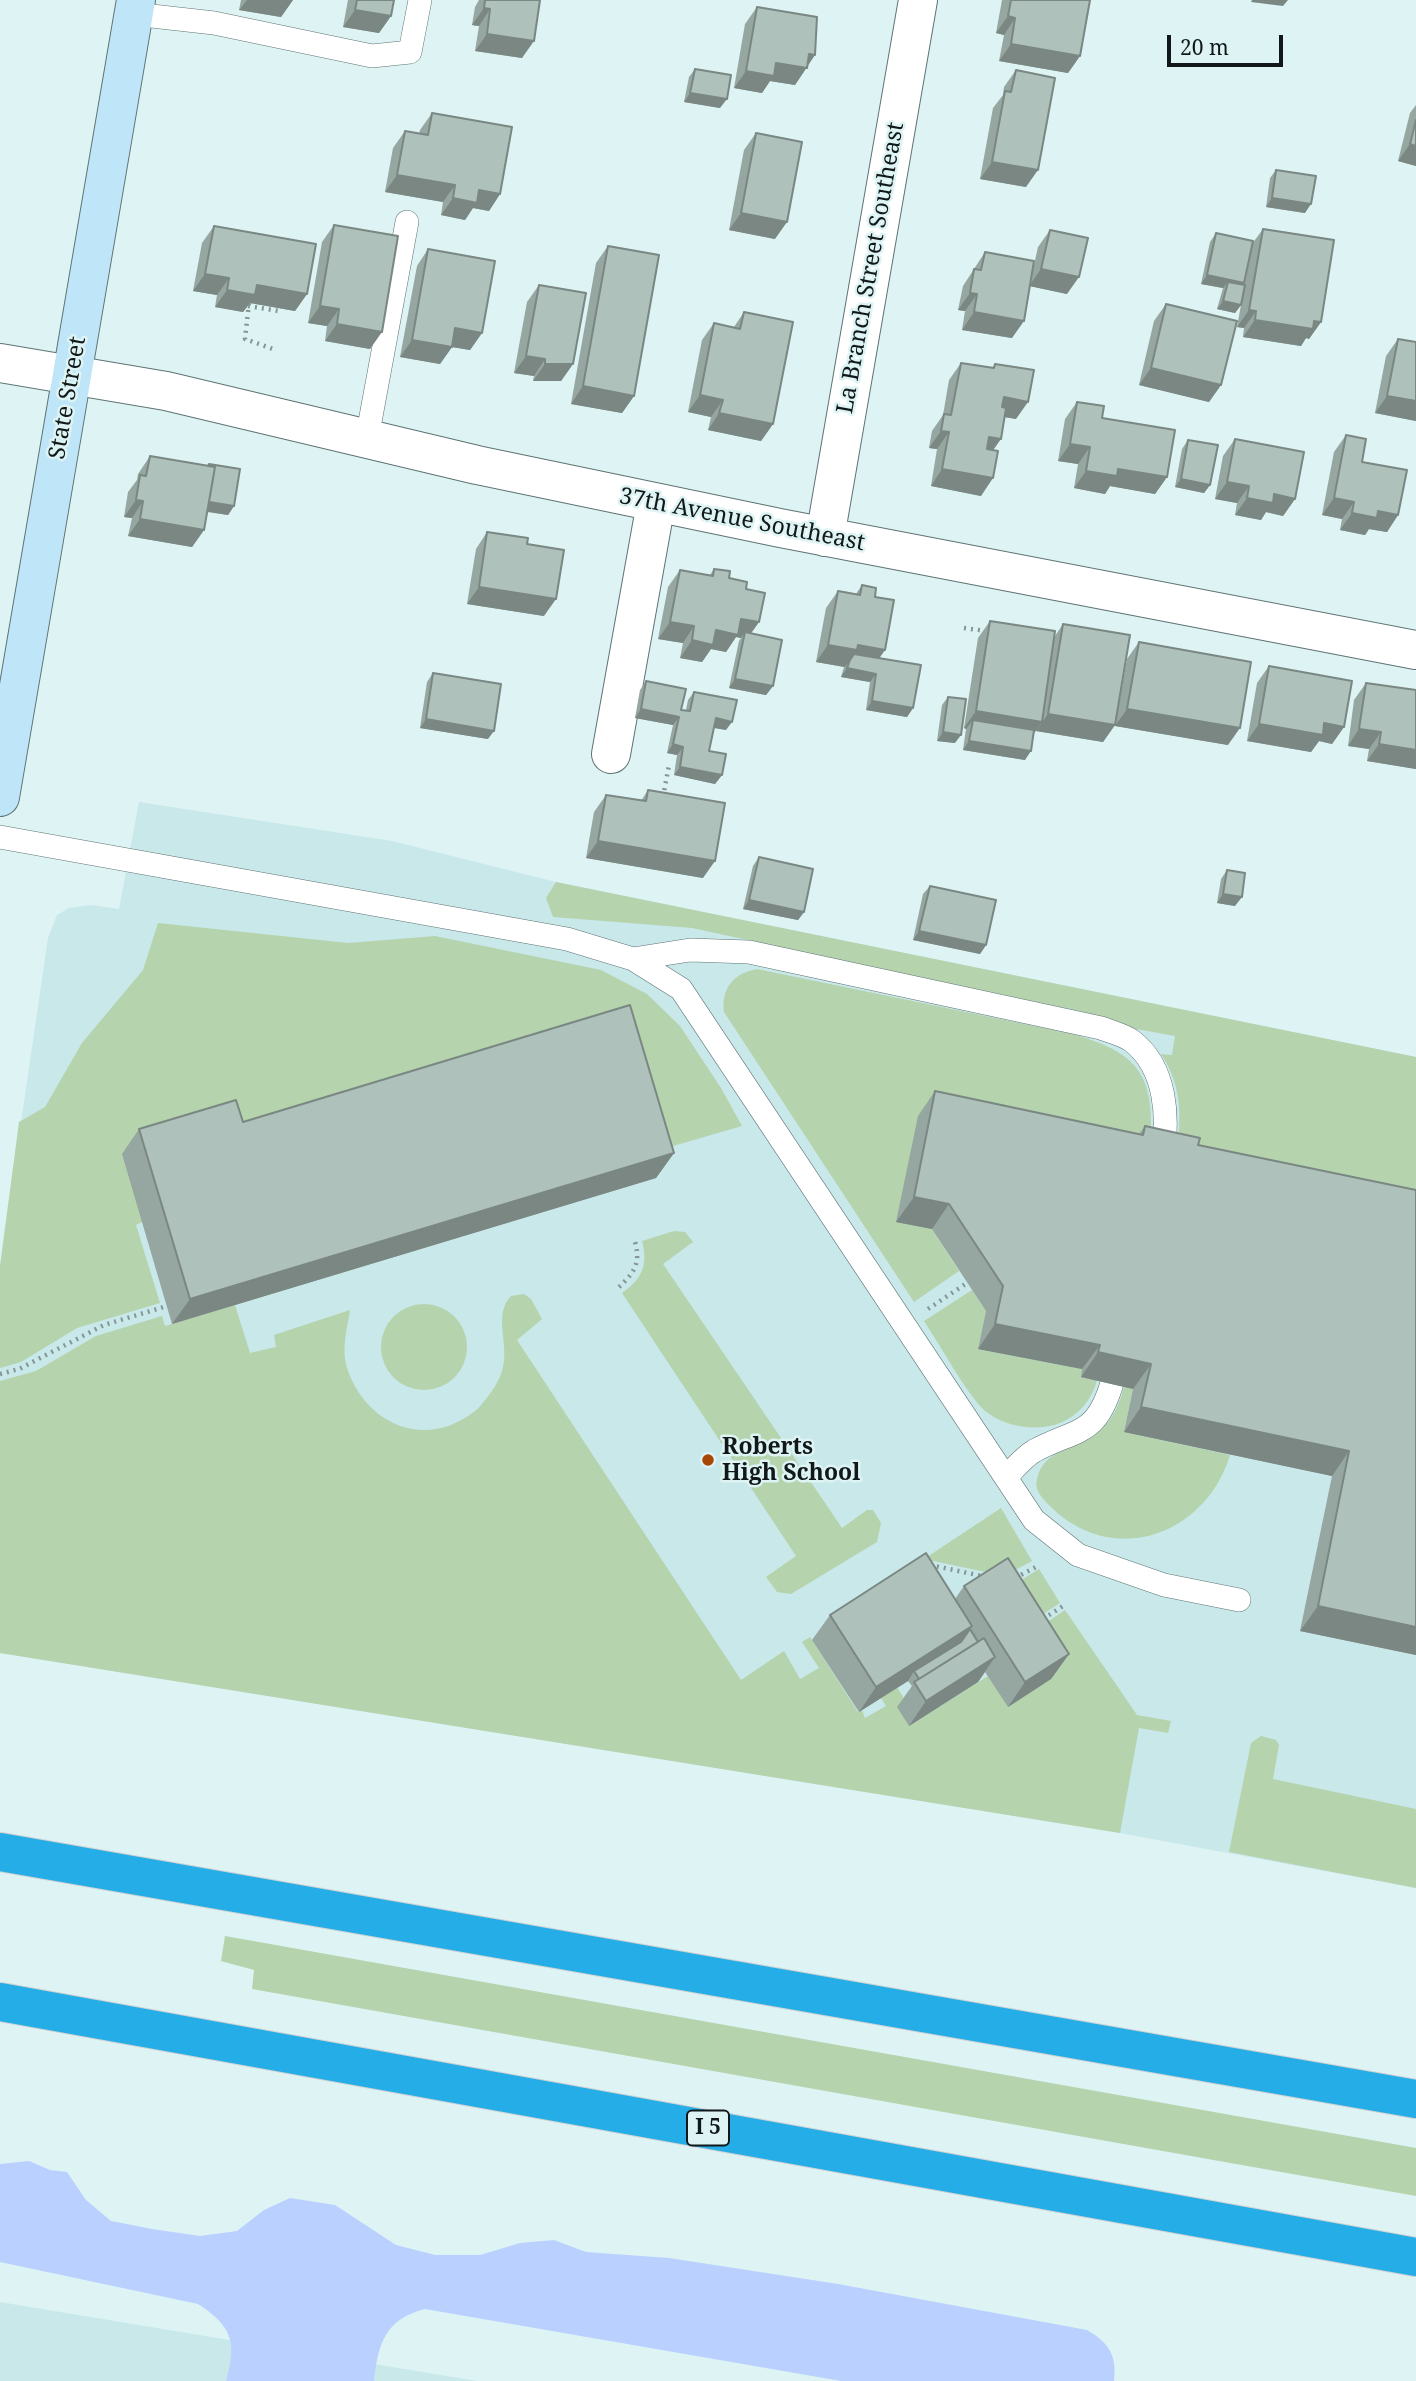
<!DOCTYPE html>
<style>
body{margin:0}
#map{position:relative;width:1416px;height:2381px;overflow:hidden;background:#ddf3f4;font-family:"Noto Serif",serif}
canvas{display:block}
.scale{position:absolute;left:1167px;top:35px;width:116px;height:32px;box-sizing:border-box;border:4px solid #111819;border-top:0;padding-left:9px;font-size:21px;line-height:24px;white-space:nowrap;color:#111819;-webkit-text-stroke:5px #ddf3f4;paint-order:stroke}
</style>
<div id="map">
<canvas width="1416" height="2381"></canvas>
<div class="scale">20 m</div>
</div>
<script>
const context = document.querySelector('canvas').getContext('2d');
context.lineJoin = 'round';
function fillPath(path, color) {
  context.fillStyle = color;
  context.fill(path, 'evenodd');
}
function strokePath(path, color, width, dash) {
  context.strokeStyle = color;
  context.lineWidth = width;
  context.lineCap = dash ? 'butt' : 'round';
  context.setLineDash(dash || []);
  context.stroke(path);
}
function label(font, color, halo, rows, align = 'center') {
  context.font = font + ' "Noto Serif",serif';
  context.lineWidth = 5;
  context.setLineDash([]);
  context.textBaseline = 'middle';
  context.strokeStyle = halo;
  context.fillStyle = color;
  for (const [text, x, y, turn = 0] of rows) {
    context.save();
    context.translate(x, y);
    context.rotate((+turn || 0) * Math.PI / 180);
    context.textAlign = isNaN(turn) ? turn : align;
    if (halo) context.strokeText(text, 0, 0);
    context.fillText(text, 0, 0);
    context.restore();
  }
}
fillPath(new Path2D(`
 M139,802L392,841L556,882L1416,1057V1888L1120,1833L0,1653V1266L48,938L57,915L69,908L91,905L119,909Z
 M0,2302L477,2381H0Z`), '#c9e8ea');
fillPath(new Path2D(`
 M556,882L1416,1057V1218L1177,1149C1182,1114 1181,1084 1161,1054L1172,1055L1175,1036L1136,1029L1088,1013L692,928L553,917L546,898Z
 M158,923L348,943L435,936L601,970L647,994L680,1026L721,1088L742,1126L649,1153L142,1222L136,1225L160,1303L77,1328L21,1362L0,1368V1266L19,1122L45,1107L82,1043L143,970Z
 M757,969L1073,1034C1130,1051 1153,1068 1151,1131L932,1229L959,1271L914,1302L724,1012C721,988 734,973 757,969Z
 M674,1231L685,1232L693,1242L663,1264L842,1528L867,1510H873L881,1523L877,1542L791,1594L777,1592L766,1577L796,1556L622,1293C643,1278 648,1265 642,1241Z
 M972,1290L986,1311L978,1349L1082,1369L1081,1377L1097,1380C1092,1400 1079,1415 1060,1423C1037,1432 1003,1427 984,1410C966,1393 939,1343 924,1321Z
 M524,1294L531,1299L542,1319L517,1340L741,1680L784,1651L800,1679L819,1668L802,1642L810,1637L858,1712L862,1710L865,1718L886,1706L881,1698L897,1687L906,1702L909,1726L988,1676L1008,1707L1024,1638L1065,1610L1137,1715L1171,1721L1168,1733L1139,1728L1120,1833L0,1653V1381L36,1371L96,1336L162,1316L165,1326L235,1305L250,1353L276,1347L274,1335L350,1310C347,1330 341,1349 347,1368C362,1414 406,1442 451,1425C462,1420 475,1413 482,1404C491,1393 500,1381 503,1367C509,1344 493,1314 511,1296Z
 M381 1347a43 43 0 1 1 86 0a43 43 0 1 1-86 0Z
 M1124,1387L1133,1389L1124,1432L1230,1455C1206,1535 1113,1569 1050,1506C1042,1498 1034,1490 1037,1479C1043,1449 1078,1448 1098,1432C1112,1422 1120,1403 1124,1387Z
 M1001,1508L1032,1561L1004,1576L924,1559Z
 M1039,1569L1060,1603L1025,1626L1002,1592Z
 M1261,1736L1276,1740L1279,1745L1273,1779L1416,1809V1888L1229,1852L1251,1743Z
 M225,1936L1416,2148V2196L252,1989L254,1970L221,1961Z`), '#b5d3ad');
fillPath(new Path2D(`
 M29,2161L50,2170L67,2172L86,2200L111,2221L152,2229L200,2236L237,2231L264,2210L290,2198L335,2205L396,2245L435,2255H480L520,2243L554,2240L586,2252L669,2258L838,2284L1087,2330C1109,2343 1117,2355 1114,2381H841L425,2309C385,2319 378,2344 374,2381H226C237,2342 232,2326 198,2304L0,2262V2164Z`), '#bad0ff');
const service = new Path2D(`
 M134,14L214,23L372,56L410,52L420,0
 M367,438L407,222
 M0,837L567,939L633,959L681,989L1034,1520L1078,1555L1164,1585L1239,1600
 M633,959L690,950L749,952L1101,1028C1111,1032 1124,1035 1132,1041C1167,1068 1169,1119 1162,1158
 M1006,1477C1015,1468 1024,1457 1034,1451C1077,1428 1096,1437 1112,1383`);
const minor = new Path2D(`
 M0,363L166,391L477,465L780,528L1416,650
 M825,537L918,0
 M611,754L656,503`);
const secondary = new Path2D(`
 M0,797L136,0`);
const motorway = new Path2D(`
 M0,1852L1416,2099
 M0,2002L1416,2257`);
strokePath(service, '#5f7374', 24);
strokePath(minor, '#5f7374', 40);
strokePath(secondary, '#5f7374', 40);
strokePath(motorway, '#cfd1d1', 40);
strokePath(new Path2D(`
 M249,303L245,339L273,349
 M248,306L279,311
 M964,628L986,631
 M663,797L669,765
 M619,1287C634,1273 641,1263 635,1242
 M928,1309L967,1283
 M0,1374L19,1369L104,1325L167,1306
 M930,1565L987,1577
 M1015,1578L1036,1567
 M1043,1619L1063,1606`), '#869697', 4.5, [2, 5]);
strokePath(service, '#fff', 23);
strokePath(minor, '#fff', 38);
strokePath(secondary, '#bee6f8', 38);
strokePath(motorway, '#25ade8', 38);
fillPath(new Path2D(`
 M241,0H293L281,17L239,10Z
 M348,0H394L391,16L379,33L343,27Z
 M479,0H540L522,58L475,51L479,26L472,25L475,7Z
 M1002,0H1090L1080,56L1068,73L999,61L1004,35L996,33Z
 M757,7L807,67L795,85L770,81L762,93L734,88L745,24Z
 M695,69L720,108L684,102L689,77Z
 M1016,70L1026,187L980,179L993,108L1003,95L1004,87Z
 M1416,105V166L1398,161L1410,113Z
 M432,113L500,194L489,211L473,208L465,220L441,215L443,202L385,192L393,148L405,131L419,134L420,130Z
 M756,133L775,239L729,230L744,150Z
 M1276,170L1305,213L1266,207L1270,178Z
 M334,225L370,349L325,341L327,326L308,323L322,242Z
 M214,226L307,294L295,311L250,303L243,312L215,307L217,295L193,291L202,243Z
 M1263,229L1321,322L1309,339L1306,338L1301,346L1243,337L1244,328L1237,327L1241,305L1235,313L1217,309L1223,288L1201,284L1210,242L1216,233L1252,244Z
 M1050,230L1067,294L1030,286L1012,338L962,330L965,311L958,310L963,286L985,252L1032,274L1038,247Z
 M608,246L634,396L622,413L571,404L596,263Z
 M428,249L482,333L470,350L452,347L440,364L400,357L417,266Z
 M539,285L573,364L561,381H533L534,376L514,373L527,302Z
 M1166,304L1221,385L1209,402L1139,385L1154,321Z
 M744,312L773,424L761,441L708,430L711,417L688,412L702,340L714,323L734,327Z
 M1398,339L1416,342V421L1375,413L1386,356Z
 M961,363L992,368L995,364L1016,419L1005,417L993,450L981,496L931,486L937,449L929,448L932,431L943,415L949,380Z
 M1077,402L1102,418L1167,477L1155,494L1110,486L1105,494L1074,488L1078,464L1058,461L1065,419Z
 M1346,435L1362,462L1398,515L1387,532L1369,529L1365,535L1340,530L1342,519L1322,515L1334,452Z
 M1235,439L1295,499L1283,516L1266,512L1261,520L1235,515L1237,503L1215,499L1223,456Z
 M1188,440L1210,485L1204,493L1175,487L1182,449Z
 M150,456L207,466L209,464L234,506L228,515L207,512L204,530L192,547L128,536L132,518L124,517L128,492L137,480L138,474Z
 M487,532L527,544L544,616L467,604L476,549Z
 M714,569L746,589L759,622L751,633L773,686L766,695L729,688L739,641L741,638L736,637L726,652L711,649L702,662L680,658L683,643L658,639L668,587L680,570L710,575Z
 M862,585L875,597L885,650L879,658L913,708L907,717L866,710L870,682L841,677L844,667L816,662L826,608L838,591L856,594Z
 M990,621L1055,636L1063,624L1115,725L1103,742L1036,731V730L1033,735L1025,760L963,750L966,729L964,728L978,638Z
 M1139,642L1228,745L1115,726L1127,659Z
 M1269,666L1344,727L1332,744L1319,741L1311,752L1247,741L1257,683Z
 M433,673L488,739L420,728L427,682Z
 M646,681L681,710H686L688,700L694,692L726,730L714,728L709,751L722,775L715,784L674,775L677,755L667,753L673,725L635,718L640,690Z
 M1366,683L1416,690V769L1367,761L1369,749L1348,746L1354,700Z
 M948,697L955,743L937,741L942,705Z
 M648,790L703,878L586,858L594,812L606,795L641,801Z
 M759,857L804,912L798,920L743,909L753,866Z
 M1227,870L1235,906L1217,903L1221,879Z
 M930,886L986,945L980,954L913,940L923,894Z
 M935,1091L1139,1134L1145,1126L1198,1145L1416,1190V1655L1300,1631L1332,1476L1124,1432L1133,1389L1081,1377L1082,1369L978,1349L986,1311L932,1229L896,1222L918,1116Z
 M243,1122L674,1153L656,1178L172,1324L122,1154L139,1129Z
 M964,1586L1069,1654L1051,1679L1008,1707L985,1672L978,1682L909,1726L897,1707L912,1686L908,1681L859,1712L812,1640L830,1615L955,1599Z`), '#96a6a0');
fillPath(new Path2D(`
 M247,0H293L281,17L239,10Z
 M1252,0H1288L1283,6L1251,2Z
 M484,8L490,9L479,26L472,25Z
 M355,10L391,16L379,33L343,27Z
 M1008,16L1015,18L1004,35L996,33Z
 M487,34L534,41L522,58L475,51Z
 M1011,44L1080,56L1068,73L999,61Z
 M809,54L815,55L795,85L770,81L762,93L734,88L746,71Z
 M690,93L727,99L720,108L684,102Z
 M1410,144L1416,146V166L1398,161Z
 M992,162L1038,170L1026,187L980,179Z
 M397,175L455,185L443,202L385,192Z
 M479,190L500,194L489,211L473,208L465,220L441,215L453,198Z
 M1272,198L1311,204L1305,213L1266,207Z
 M741,213L787,222L775,239L729,230Z
 M1041,269L1079,277L1067,294L1029,286Z
 M205,274L229,278L217,295L193,291Z
 M1207,275L1244,283L1238,292L1228,282L1223,288L1201,284Z
 M257,285L307,294L295,311L250,303L243,312L215,307L227,290Z
 M970,293L977,294L965,311L958,310Z
 M1223,301L1241,305L1235,313L1217,309Z
 M320,306L339,309L327,326L308,323Z
 M1249,310L1256,311L1244,328L1237,327Z
 M974,312L1024,321L1012,338L962,330Z
 M1255,320L1314,321L1321,322L1309,339L1306,338L1301,346L1243,337Z
 M337,324L382,332L370,349L325,341Z
 M455,328L482,333L470,350L452,347L440,364L400,357L412,340Z
 M526,356L545,359L534,376L514,373Z
 M545,364H573L561,381H533Z
 M1151,368L1221,385L1209,402L1139,385Z
 M583,386L634,396L622,413L571,404Z
 M700,395L723,400L711,417L688,412Z
 M1387,396L1416,401V421L1375,413Z
 M1004,397L1028,402L1016,419L992,415Z
 M719,413L773,424L761,441L708,430Z
 M941,431L949,432L937,449L929,448Z
 M989,437L1001,439L989,456L977,454Z
 M1070,444L1090,447L1078,464L1058,461Z
 M942,469L993,478L981,496L931,486Z
 M1118,469L1167,477L1155,494L1110,486L1105,494L1074,488L1086,471Z
 M1181,479L1210,485L1204,493L1175,487Z
 M1227,482L1249,486L1237,503L1215,499Z
 M1274,494L1295,499L1283,516L1266,512L1261,520L1235,515L1247,498Z
 M1334,498L1354,502L1342,519L1322,515Z
 M136,500L143,501L132,518L124,517Z
 M205,502L234,506L228,515L198,510Z
 M1378,511L1398,515L1387,532L1369,529L1365,535L1340,530L1352,513Z
 M140,519L204,530L192,547L128,536Z
 M479,587L556,599L544,616L467,604Z
 M741,619L759,622L747,639L745,632L741,638L736,637L726,652L711,649L702,662L680,658L692,640Z
 M670,622L694,626L683,643L658,639Z
 M828,645H858L885,650L873,667L850,660L845,667L816,662Z
 M847,668L876,674L870,682L841,677Z
 M735,679L773,686L766,695L729,688Z
 M872,701L913,708L907,717L866,710Z
 M641,709L679,717L673,725L635,718Z
 M1127,709L1240,728L1228,745L1115,726Z
 M976,711L1042,722L1030,739L973,720L966,729L964,728Z
 M1048,714L1115,725L1103,742L1036,731Z
 M716,718L732,722L726,730L710,727Z
 M426,719L494,731L488,739L420,728Z
 M1324,723L1344,727L1332,744L1319,741L1311,752L1247,741L1259,724Z
 M1359,729L1381,732L1369,749L1348,746Z
 M943,732L961,735L955,743L937,741Z
 M969,741L1031,751L1025,760L963,750Z
 M673,744L683,747L677,755L667,753Z
 M1379,744L1416,750V769L1367,761Z
 M680,767L722,775L715,784L674,775Z
 M598,841L715,861L703,878L586,858Z
 M1223,894L1242,897L1235,906L1217,903Z
 M749,900L804,912L798,920L743,909Z
 M919,931L986,945L980,954L913,940Z
 M674,1153L656,1178L172,1324L190,1299Z
 M914,1197L949,1204L932,1229L896,1222Z
 M995,1324L1100,1345L1082,1369L978,1349Z
 M1098,1352L1151,1364L1133,1389L1081,1377Z
 M1141,1407L1349,1451L1332,1476L1124,1432Z
 M1318,1606L1416,1627V1655L1300,1631Z
 M972,1626L955,1651L914,1671L908,1681L859,1712L876,1687Z
 M1069,1654L1051,1679L1008,1707L1025,1682Z
 M995,1657L978,1682L909,1726L926,1701Z`), '#7a8782');
const building = new Path2D(`
 M357,0H394L391,16L355,10Z
 M485,0H540L534,41L487,34L490,9L484,8Z
 M1011,0H1090L1080,56L1011,44L1015,18L1008,16Z
 M757,7L817,17L815,55L809,54L807,68L776,63L774,76L746,71Z
 M695,69L731,75L727,99L690,93Z
 M1016,70L1055,78L1038,170L992,162L1005,91L1011,92Z
 M432,113L512,127L500,194L479,190L477,203L453,198L455,185L397,175L405,131L428,135Z
 M1416,120V146L1410,144Z
 M756,133L802,142L787,222L741,213Z
 M1276,170L1316,176L1311,204L1272,198Z
 M334,225L398,236L382,332L337,324L339,309L320,306Z
 M214,226L316,244L307,294L257,285L255,295L227,290L229,278L205,274Z
 M1263,229L1334,240L1321,322L1314,321L1313,329L1255,320L1256,311L1249,310Z
 M1050,230L1088,238L1079,277L1041,269Z
 M1216,233L1253,241L1244,283L1207,275Z
 M608,246L659,255L634,396L583,386Z
 M428,249L495,261L482,333L455,328L452,347L412,340Z
 M985,252L1034,261L1024,321L974,312L977,294L970,293L974,269L981,270Z
 M1228,282L1245,285L1241,305L1223,301Z
 M539,285L586,293L573,364H545V359L526,356Z
 M1166,304L1237,321L1221,385L1151,368Z
 M744,312L793,322L773,424L719,413L723,400L700,395L714,323L740,329Z
 M1398,339L1416,342V401L1387,396Z
 M961,363L994,368L995,364L1034,370L1028,402L1004,397L1002,407L1006,408L1001,439L989,437L987,449L998,451L993,478L942,469L949,432L941,431L944,414L951,415Z
 M1077,402L1104,406L1102,418L1175,430L1167,477L1118,469L1117,476L1086,471L1090,447L1070,444Z
 M1346,435L1366,439L1362,462L1407,470L1398,515L1378,511L1377,518L1352,513L1354,502L1334,498Z
 M1235,439L1304,452L1295,499L1274,494L1273,503L1247,498L1249,486L1227,482Z
 M1188,440L1218,445L1210,485L1181,479Z
 M150,456L215,467L204,530L140,519L143,501L136,500L140,475L146,476Z
 M209,464L240,469L234,506L209,502L215,467L208,466Z
 M487,532L528,538L527,544L564,550L556,599L479,587Z
 M714,569L730,571L729,578L747,582L746,589L765,593L759,622L741,619L738,635L716,630L713,645L692,640L694,626L670,622L680,570L713,576Z
 M862,585L876,588L875,597L894,600L885,650L858,645L857,650L828,645L838,591L860,595Z
 M990,621L1055,631L1042,722L976,711Z
 M1063,624L1130,635L1115,725L1048,714Z
 M745,632L782,640L773,686L735,679Z
 M1139,642L1251,662L1240,728L1127,709Z
 M854,654L921,665L913,708L872,701L876,674L847,668L850,660Z
 M1269,666L1352,681L1344,727L1324,723L1323,735L1259,724Z
 M433,673L501,684L494,731L426,719Z
 M646,681L686,689L681,710L690,711L694,692L737,700L732,722L716,718L709,751L726,754L722,775L680,767L683,747L673,744L679,717L641,709Z
 M1366,683L1416,690V750L1379,744L1381,732L1359,729Z
 M948,697L966,699L961,735L943,732Z
 M973,720L1034,730L1031,751L969,741Z
 M648,790L725,803L715,861L598,841L606,795L646,801Z
 M759,857L813,869L804,912L749,900Z
 M1227,870L1245,873L1242,897L1223,894Z
 M930,886L996,900L986,945L919,931Z
 M630,1005L674,1153L190,1299L139,1129L236,1100L243,1122Z
 M935,1091L1143,1135L1145,1126L1200,1138L1198,1145L1416,1190V1627L1318,1606L1349,1451L1141,1407L1151,1364L1098,1352L1100,1345L995,1324L1003,1286L949,1204L914,1197Z
 M926,1553L972,1626L876,1687L830,1615Z
 M1008,1558L1069,1654L1025,1682L964,1586Z
 M970,1629L978,1642L919,1679L914,1671L961,1642Z
 M984,1638L995,1657L926,1701L914,1682Z`);
fillPath(building, '#aec1ba');
strokePath(building, '#7a8782', 2);
for (const [x, y, r, color] of [
 [708,1460,7,"#a84605"]
]) {
  const dot = new Path2D();
  dot.arc(x, y, r, 0, 2 * Math.PI);
  context.fillStyle = color;
  context.fill(dot);
  strokePath(dot, '#ddf3f4', 2.5);
}
for (const [x, y, w] of [
 [708,2128,42]
]) {
  const box = new Path2D();
  box.roundRect(x - w / 2, y - 17.5, w, 35, 5);
  context.fillStyle = '#ddf3f4';
  context.fill(box);
  strokePath(box, '#111819', 2);
}
label('bold 21px', '#111819', null, [
 ["I 5",708,2128]
]);
label('23px', '#111819', '#ddf3f4', [
 ["La Branch Street Southeast",871,268,-80],
 ["State Street",68,398,-80],
 ["37th Avenue Southeast",742,520,11]
]);
label('bold 23px', '#111819', '#ddf3f4', [
 ["Roberts",722,1447],
 ["High School",722,1473]
], 'left');
</script>
